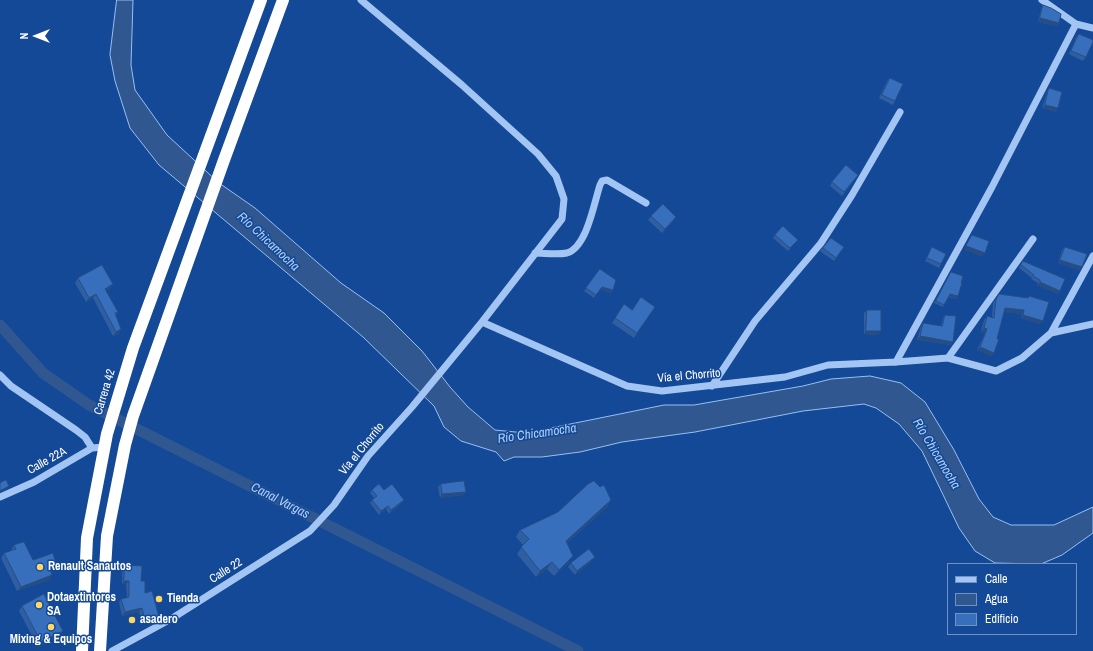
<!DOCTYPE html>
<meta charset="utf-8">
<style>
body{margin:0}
#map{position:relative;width:1093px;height:651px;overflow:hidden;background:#134996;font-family:"Archivo Narrow",sans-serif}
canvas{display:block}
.legend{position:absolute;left:947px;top:563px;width:130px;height:72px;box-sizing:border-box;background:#134996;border:1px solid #7192c0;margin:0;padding:5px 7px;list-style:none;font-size:12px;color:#fff}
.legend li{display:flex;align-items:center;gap:8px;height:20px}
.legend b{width:20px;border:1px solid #7192c0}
.north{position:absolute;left:16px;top:16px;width:40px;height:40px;-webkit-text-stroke:3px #134996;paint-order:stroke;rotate:270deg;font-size:11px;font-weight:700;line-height:16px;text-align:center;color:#fff}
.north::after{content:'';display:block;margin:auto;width:14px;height:18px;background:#fff;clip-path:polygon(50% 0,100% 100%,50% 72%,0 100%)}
</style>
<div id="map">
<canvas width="1093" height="651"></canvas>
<ul class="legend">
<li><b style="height:5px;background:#a3c5f3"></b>Calle</li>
<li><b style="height:11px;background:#305790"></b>Agua</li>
<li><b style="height:11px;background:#376fbc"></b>Edificio</li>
</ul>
<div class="north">N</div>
</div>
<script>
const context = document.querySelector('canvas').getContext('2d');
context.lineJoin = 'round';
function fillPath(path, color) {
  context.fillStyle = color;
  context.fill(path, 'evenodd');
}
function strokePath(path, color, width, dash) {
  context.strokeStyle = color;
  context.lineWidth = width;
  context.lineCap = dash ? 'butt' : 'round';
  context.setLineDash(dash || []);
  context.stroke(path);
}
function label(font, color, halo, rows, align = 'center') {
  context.font = font + ' "Archivo Narrow",sans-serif';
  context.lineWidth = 3;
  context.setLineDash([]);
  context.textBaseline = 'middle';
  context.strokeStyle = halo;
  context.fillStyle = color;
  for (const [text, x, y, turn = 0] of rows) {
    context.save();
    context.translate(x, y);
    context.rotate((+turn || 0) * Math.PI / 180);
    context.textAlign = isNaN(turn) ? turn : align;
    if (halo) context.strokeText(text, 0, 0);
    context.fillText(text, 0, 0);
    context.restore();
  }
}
const water = new Path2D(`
 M117,0H133L131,65L135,90L167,135L219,183L255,208L341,283L384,313L422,351L450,387L468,407L495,430L526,433L664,405H694L803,386L831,379L870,376L901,383L925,402L954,450L979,499L993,517L1011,525H1054L1093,507V533L1062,555L1041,564L995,563L975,551L959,528L922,451L899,424L876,408L864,404L803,411L695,432L622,442L580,452L542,457H514L504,461L496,452L461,441L444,427L434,406L363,337L159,165L130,128L115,81L110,55Z`);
fillPath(water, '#305790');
strokePath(water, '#95c0f6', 1);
strokePath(new Path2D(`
 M0,325L43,373L89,405L578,651`), '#305790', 11);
strokePath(new Path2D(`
 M361,0L462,85L538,154L556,176L564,199L562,219L482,322
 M1042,0L1076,24L1093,28
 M535,253C544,253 557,255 567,253C587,247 594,203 600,185L602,181L607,180L646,203
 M1051,333L1093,256
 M948,358L1033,239
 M896,362L992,187L1076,24
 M0,375L11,386L76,430L85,437L92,448
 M712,386L755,321L821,243L852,195L900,112
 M0,497L34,482L92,448L104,447
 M112,651L171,619L310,531L334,505L368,456L412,407L482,322L627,386L662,391L785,377L828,365L896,362L948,358L996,371L1022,358L1051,333L1093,324`), '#a3c5f3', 7);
strokePath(new Path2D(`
 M82,651L87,538L107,434L133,348L261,0
 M100,651L107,536L125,445L133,416L224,160L283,0`), '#fff', 12);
fillPath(new Path2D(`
 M1043,5L1059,23L1056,26L1038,22L1041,9Z
 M1079,34L1086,57L1083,61L1069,54L1076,37Z
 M890,78L895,101L893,105L879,98L887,81Z
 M1049,88L1058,108L1056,112L1042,108L1047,92Z
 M858,175L842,196L830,186L832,182Z
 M651,216L674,220L662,233L648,220Z
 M775,235L795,243L788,251L773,238Z
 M831,238L844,247L834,261L820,251Z
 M932,247L941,264L939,268L925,261Z
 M1065,247L1080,270L1058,263L1062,250Z
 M1023,261L1060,291L1058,294L1037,285L1038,283L1031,279L1032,278L1019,268Z
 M600,269L613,290L610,293L600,289L594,298L584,291Z
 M951,272L961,283L957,299L948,297L943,307L934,303Z
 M78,278L110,289L106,291L118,312L116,315L121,329L118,334L113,336L93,298L86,302L75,283Z
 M999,294L1027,298L1029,296L1040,324L1021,318L1022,314L1004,312L997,339L994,353L991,356L977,350L985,333L981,332L984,320L987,316L992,318L993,303Z
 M624,304L632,310L655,307L634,338L612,323Z
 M867,310L878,335L864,334V313Z
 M945,315L951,345L917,340L921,326L923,323L941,326L943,318Z
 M441,484L466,492L463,495L440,498L438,487Z
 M372,490H384L404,500L402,503L389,514L386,509L379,515L370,503L374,498L370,493Z
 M611,500L607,507L567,543L569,562L554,576L547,569L536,577L517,554L523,545L516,537L520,530L558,512Z
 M14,545L33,560L54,571L51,572L49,580L17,591L1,558L4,553L11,551V550Z
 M593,560L575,575L568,567L571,563Z
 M125,565L141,581L156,620L142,624L139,612L122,616L119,602L121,599L127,598L126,584H122V568Z
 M22,606L63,631L59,636L38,647L19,611Z`), '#2f5fa2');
fillPath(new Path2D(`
 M1040,18L1059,23L1056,26L1038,22Z
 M1045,105L1058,108L1056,112L1042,108Z
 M676,217L674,220L662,233L665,229Z
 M966,246L985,253L982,257L964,250Z
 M1060,260L1082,267L1080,270L1058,263Z
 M1040,282L1060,291L1058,294L1037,285Z
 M113,284L110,289L102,293L105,289Z
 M602,287L613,290L610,293L600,289L594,298Z
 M96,294L93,298L86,302L89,298Z
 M950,294L958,296L957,299L948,296Z
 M1005,308L1024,310L1022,314L1003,312Z
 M1023,315L1043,321L1040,324L1021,318Z
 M984,328L987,329L985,333L981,332Z
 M121,329L118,334L113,336L116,332Z
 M866,331H881L878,335L864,334Z
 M920,336L953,342L951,345L917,340Z
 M980,347L994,353L991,356L977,350Z
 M9,486L8,488L0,492V491Z
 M466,492L463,495L440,498L442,494Z
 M404,500L402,503L389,514L391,510Z
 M611,500L607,507L561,548L566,541Z
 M388,506L386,509L379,515L381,511Z
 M573,556L569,562L554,576L559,570Z
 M595,557L593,560L575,575L577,571Z
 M552,562L547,569L536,577L540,571Z
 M57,567L54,571L47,574L50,569Z
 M52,575L49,580L17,591L21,587Z
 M124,581H129L126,584H122Z
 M142,608L139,612L122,616L125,612Z
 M159,617L156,620L142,624L145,620Z
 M63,631L59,636L38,647L41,642Z`), '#264e84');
const building = new Path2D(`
 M1043,5L1051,8L1061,14L1059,23L1040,18Z
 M1079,34L1093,40V42L1086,57L1071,51Z
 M890,78L903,84L895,101L882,95Z
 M1049,88L1062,92L1058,108L1045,105Z
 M846,165L858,175L844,192L832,182Z
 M663,204L676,217L665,229L651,216Z
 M783,226L798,240L790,248L775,235Z
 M972,235L989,241L985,253L966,246Z
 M831,238L844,247L836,258L823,248Z
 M932,247L946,254L941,264L927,258Z
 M1065,247L1087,254L1082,267L1060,260Z
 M1023,261L1065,279L1060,291L1040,282V280L1033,276L1034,275L1021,265Z
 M102,265L113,284L105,289L118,312L115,313L121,329L116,332L96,294L89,298L78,278Z
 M600,269L616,280L613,290L602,287L596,295L586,288Z
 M951,272L963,276L961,283H962L958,296L950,294L944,305L936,301Z
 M999,294L1028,298L1029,296L1049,302L1043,321L1023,315L1024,310L1005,308L997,339H999L994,353L980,347L987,329L984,328L987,316L994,318L996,300Z
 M641,297L655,307L637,333L615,318L624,304L632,310Z
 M867,310H881V331H866Z
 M945,315L956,316L953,342L920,336L923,323L942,326Z
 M6,480L9,486L0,491V483Z
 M464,481L466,492L442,494L441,484Z
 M594,481L600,487L604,485L611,500L566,541L573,556L559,570L552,562L540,571L521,547L529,539L520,530L558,512L588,484Z
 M379,484L384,490L392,484L404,500L391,510L388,506L381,511L372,500L377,496L372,490Z
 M24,542L33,560L53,553L57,567L50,569L52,575L21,587L4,553L16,549L14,545Z
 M589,549L595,557L577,571L571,563Z
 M125,565L142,566L141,581H145V593L152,591L159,617L145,620L142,608L125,612L121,599L129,597V581H124Z
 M44,594L63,631L41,642L22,606Z`);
fillPath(building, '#376fbc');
strokePath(building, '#264e84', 1);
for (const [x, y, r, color] of [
 [40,567,4,"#ffd765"],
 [159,599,4,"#ffd765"],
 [39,605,4,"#ffd765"],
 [132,620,4,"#ffd765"],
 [51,627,4,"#ffd765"]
]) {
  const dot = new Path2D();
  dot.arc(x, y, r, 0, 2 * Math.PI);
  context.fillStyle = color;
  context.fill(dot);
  strokePath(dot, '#134996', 1.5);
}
label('12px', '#fff', '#134996', [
 ["Vía el Chorrito",689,376,-5],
 ["Carrera 42",105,392,-73],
 ["Vía el Chorrito",362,449,-51],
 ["Calle 22A",47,461,-29],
 ["Calle 22",226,571,-32]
]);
label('bold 12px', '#fff', '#134996', [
 ["Renault Sanautos",48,567],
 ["Dotaextintores",47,598],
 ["SA",47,612],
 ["Tienda",167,599],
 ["asadero",140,620],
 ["Mixing & Equipos",51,640,"center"]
], 'left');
label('italic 13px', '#b0cff9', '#134996', [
 ["Río Chicamocha",268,242,43],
 ["Río Chicamocha",537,434,-8],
 ["Río Chicamocha",936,454,59],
 ["Canal Vargas",280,501,27]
]);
</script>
